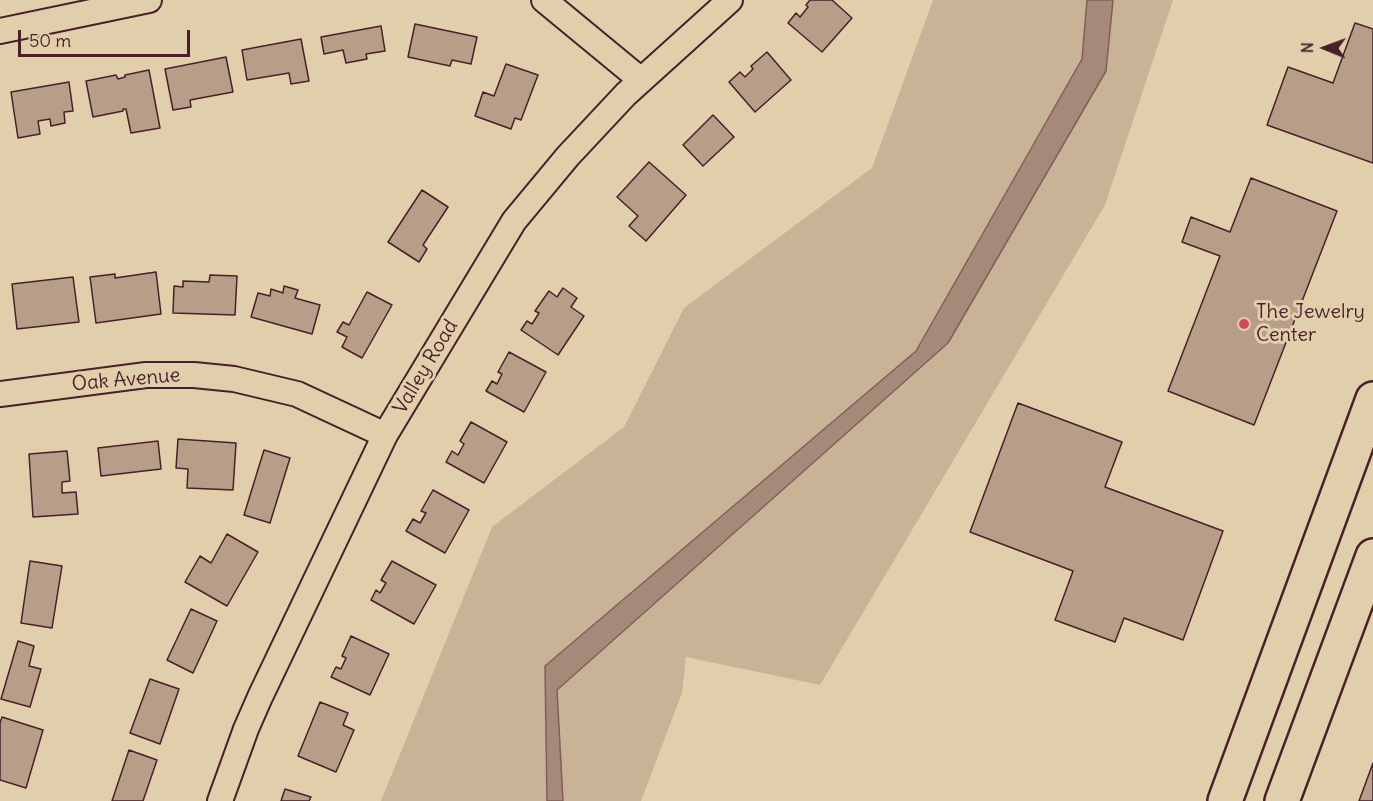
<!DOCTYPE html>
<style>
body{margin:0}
#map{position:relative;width:1373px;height:801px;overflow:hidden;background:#e1cfac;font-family:Delius,sans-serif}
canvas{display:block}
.north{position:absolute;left:1295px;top:18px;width:60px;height:60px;-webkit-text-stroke:4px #e1cfac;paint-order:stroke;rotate:271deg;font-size:16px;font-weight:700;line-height:24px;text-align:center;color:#4a1f2b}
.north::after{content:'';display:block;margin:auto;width:21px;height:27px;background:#4a1f2b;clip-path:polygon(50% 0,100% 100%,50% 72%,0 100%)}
.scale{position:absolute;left:18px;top:30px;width:172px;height:27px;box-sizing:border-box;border:3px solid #4a1f2b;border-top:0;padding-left:8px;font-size:18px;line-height:21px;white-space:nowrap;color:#4a1f2b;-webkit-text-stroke:4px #e1cfac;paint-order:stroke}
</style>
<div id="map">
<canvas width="1373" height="801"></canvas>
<div class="north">N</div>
<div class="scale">50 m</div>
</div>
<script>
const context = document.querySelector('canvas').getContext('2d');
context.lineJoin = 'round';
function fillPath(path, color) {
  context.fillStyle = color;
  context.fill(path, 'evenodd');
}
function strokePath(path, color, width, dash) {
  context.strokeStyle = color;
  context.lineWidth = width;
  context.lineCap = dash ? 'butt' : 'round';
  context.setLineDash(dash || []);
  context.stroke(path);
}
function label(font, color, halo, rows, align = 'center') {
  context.font = font + ' Delius,sans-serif';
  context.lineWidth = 6;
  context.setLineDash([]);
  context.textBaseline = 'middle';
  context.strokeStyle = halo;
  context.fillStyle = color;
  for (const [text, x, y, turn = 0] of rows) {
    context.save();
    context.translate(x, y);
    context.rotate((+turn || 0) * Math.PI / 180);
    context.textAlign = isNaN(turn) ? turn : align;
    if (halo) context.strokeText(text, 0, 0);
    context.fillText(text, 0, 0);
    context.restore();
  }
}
fillPath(new Path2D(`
 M933,0H1087L1082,59L916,351L545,666L547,801H381L492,527L624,427L684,308L872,168Z
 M1113,0H1173L1105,205L820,685L686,657L682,693L641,801H563L557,690L948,343L1106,71Z`), '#c8b397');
const water = new Path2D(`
 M1087,0H1113L1106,71L948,343L557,690L563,801H547L545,666L916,351L1082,59Z`);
fillPath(water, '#a68978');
strokePath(water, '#815f59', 1.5);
const building = new Path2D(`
 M810,0H832L852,18L822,52L788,23L796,13L800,17L808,7L806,5Z
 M1355,23L1373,29V163L1267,125L1288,67L1333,83Z
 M415,24L477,37L471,64L452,60L450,66L408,57Z
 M381,26L385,51L366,54L367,59L346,63L343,50L324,54L321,37Z
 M301,39L309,81L291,84L289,73L247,80L242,50Z
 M767,52L791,80L755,112L729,82L740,72L745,77L753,69L751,66Z
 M226,57L233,92L190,100L191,107L173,110L165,69Z
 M506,64L538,75L521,120L515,118L511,129L475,116L483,92L494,96Z
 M149,70L160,128L131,133L126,109H123V111L93,117L86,81L116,75L118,79L125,77V75Z
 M69,82L73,111L64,112L65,123L51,126L50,119L38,121L40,134L18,138L11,92Z
 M713,115L734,137L703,166L683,145Z
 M649,162L686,195L646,241L629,226L638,216L617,197Z
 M1251,178L1337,211L1254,425L1168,391L1220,256L1182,242L1191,217L1230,232Z
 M422,190L448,207L423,245L427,249L419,262L388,242Z
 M156,272L161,314L96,323L90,277L115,274V278Z
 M210,275L237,276L235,315L173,313L174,286L183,287V281L209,282Z
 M73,277L79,322L17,329L12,284Z
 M284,286L298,290L295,298L320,305L312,334L251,317L258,293L270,296L271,289L283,293Z
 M563,288L577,298L571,307L584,316L558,355L521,330L527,321L532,324L539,313L535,311L549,291L557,297Z
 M367,292L392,305L362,358L342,347L347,337L337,332L343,322L349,325Z
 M509,352L546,372L524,412L486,391L492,381L497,384L502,374L498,372Z
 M1018,403L1122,442L1105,487L1223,531L1183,640L1124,618L1115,642L1055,620L1073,571L970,532Z
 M471,422L507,442L484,483L446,462L452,451L458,455L464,444L460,441Z
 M178,439L236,443L233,490L187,488L188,469L176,468Z
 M158,441L161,469L101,476L98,448Z
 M264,450L290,458L270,523L244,515Z
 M67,451L70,481L62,482V493L76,492L78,514L33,517L29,454Z
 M433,490L469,510L445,553L406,531L413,519L420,523L426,513L421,511Z
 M227,534L258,552L227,606L185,582L200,556L211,563Z
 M30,561L62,566L52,628L21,623Z
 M392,561L436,585L414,624L371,600L376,590L380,593L386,583L381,580Z
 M191,609L217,621L193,673L167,660Z
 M351,636L389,654L370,695L331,677L336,667L341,669L346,658L342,656Z
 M18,641L34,646L29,666L41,669L30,707L1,699Z
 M150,679L179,689L160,744L130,733Z
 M320,702L348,713L343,725L354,730L336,772L298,756Z
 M2,717L43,730L26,788L0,780V723Z
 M129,750L157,760L143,801H112Z
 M1373,763V801H1359Z
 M285,789L311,797L309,801H281Z`);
fillPath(building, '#b79e88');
strokePath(building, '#4a1f2b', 1.5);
const minor = new Path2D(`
 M544,0L641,80
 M0,31L149,0
 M0,394L146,375H194L234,379L297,394L385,435
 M220,801L246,729L260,697L385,435L514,221L568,156L626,94L730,0`);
const trunk = new Path2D(`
 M1225,801L1373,399
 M1282,801L1373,556`);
strokePath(minor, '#4a1f2b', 28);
strokePath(trunk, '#4a1f2b', 38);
strokePath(minor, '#e1cfac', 24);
strokePath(trunk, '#e1cfac', 33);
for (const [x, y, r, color] of [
 [1244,324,6,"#d1495b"]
]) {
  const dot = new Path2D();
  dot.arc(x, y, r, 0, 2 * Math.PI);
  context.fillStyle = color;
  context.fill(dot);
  strokePath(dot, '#e1cfac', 2);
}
label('20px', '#4a1f2b', '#e1cfac', [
 ["The Jewelry",1256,312],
 ["Center",1256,335]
], 'left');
label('20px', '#4a1f2b', '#e1cfac', [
 ["Valley Road",426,367,-59],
 ["Oak Avenue",126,380,-5]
]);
</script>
